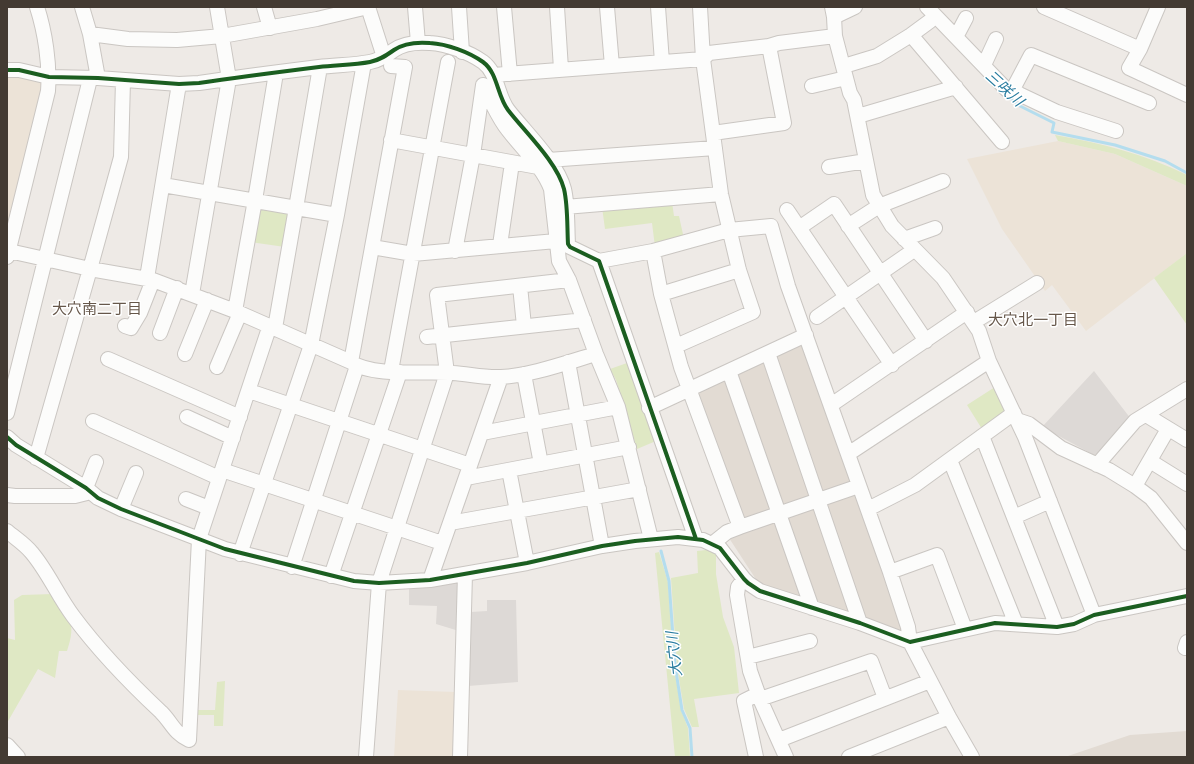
<!DOCTYPE html>
<meta charset="utf-8">
<style>
body{margin:0}
#map{position:relative;width:1194px;height:764px;overflow:hidden;background:#eeeae6;font-family:"Fira Sans",sans-serif}
canvas{display:block}
.frame{position:absolute;inset:0;border:8px solid #433a32;pointer-events:none}
</style>
<div id="map">
<canvas width="1194" height="764"></canvas>
<div class="frame"></div>
</div>
<script>
const context = document.querySelector('canvas').getContext('2d');
context.lineJoin = 'round';
function fillPath(path, color) {
  context.fillStyle = color;
  context.fill(path, 'evenodd');
}
function strokePath(path, color, width, dash) {
  context.strokeStyle = color;
  context.lineWidth = width;
  context.lineCap = dash ? 'butt' : 'round';
  context.setLineDash(dash || []);
  context.stroke(path);
}
function label(font, color, halo, rows, align = 'center') {
  context.font = font + ' "Fira Sans","Noto Sans JP",sans-serif';
  context.lineWidth = 3;
  context.setLineDash([]);
  context.textBaseline = 'middle';
  context.strokeStyle = halo;
  context.fillStyle = color;
  for (const [text, x, y, turn = 0] of rows) {
    context.save();
    context.translate(x, y);
    context.rotate((+turn || 0) * Math.PI / 180);
    context.textAlign = isNaN(turn) ? turn : align;
    if (halo) context.strokeText(text, 0, 0);
    context.fillText(text, 0, 0);
    context.restore();
  }
}
fillPath(new Path2D(`
 M801,343L904,629L901,633L759,584L729,538L744,530L696,391Z
 M1187,731V757H1065L1130,735Z`), '#e2dbd3');
fillPath(new Path2D(`
 M7,74L43,83L7,237Z
 M1058,141L1115,154L1187,186V253L1086,331L1052,285L1045,291L1032,272L1002,229L967,159Z
 M398,690L456,692L455,757H394Z`), '#ece3d7');
fillPath(new Path2D(`
 M1055,135C1102,143 1144,154 1187,175V186L1115,154L1058,141Z
 M672,202L674,216H679L684,239L655,247L652,223L605,229L602,207Z
 M257,207L289,209L285,247L250,242Z
 M1187,253V325L1154,278Z
 M627,363L656,441L637,449L616,380L610,369Z
 M995,387L1006,408L1005,412L982,429L967,405Z
 M706,550L716,551V574L723,617L734,647L739,693L694,699L699,727H692L684,709L677,667L671,578L698,573L697,551Z
 M659,552L668,582L674,667L681,710L688,728L690,757H675L655,553Z
 M53,594C69,618 77,622 67,651H59L55,678L38,669L7,723V638L15,640L14,600L22,595Z
 M225,681L223,726H214V715H195V710H215L217,682Z`), '#dfe8c4');
fillPath(new Path2D(`
 M1094,371L1131,419L1102,453L1094,455L1042,427Z
 M461,580L459,631L436,624L437,606L409,605V589Z
 M487,600H516L518,682L468,686L471,612L487,611Z`), '#ddd9d6');
strokePath(new Path2D(`
 M1007,95L1020,106L1054,123L1052,132L1115,145L1165,161L1187,173
 M661,551L669,581L675,665L682,710L690,728L692,757`), '#b4ddee', 3);
const minor = new Path2D(`
 M82,7L90,34L98,78
 M264,7L270,28
 M368,7L384,57
 M415,7L418,43
 M459,7L462,52
 M504,7L510,74
 M557,7L561,69
 M607,7L612,66
 M658,7L662,62
 M832,7L834,17L835,36L850,93L854,100L873,195L892,226L943,278L979,331L989,361L1025,437L1094,615
 M927,7L1007,90L1013,89L1031,55L1149,103
 M1044,7L1140,49
 M1158,7L1140,49L1129,68L1187,95
 M834,17L855,7
 M90,34L128,39L177,40L222,36L317,19L368,7
 M911,35L1002,142
 M956,37L966,18
 M984,65L996,39
 M844,66L877,56L911,35L930,21
 M7,70H19L49,77L98,78L179,84L199,83C239,77 279,72 319,67C336,65 354,65 370,62C380,60 387,55 394,50C404,43 418,42 430,43C447,44 469,52 483,62C498,73 497,96 508,110C525,132 557,162 564,189C568,206 567,226 568,244L570,247L599,261L696,539
 M493,75L703,59L709,53L769,46L779,43L835,36
 M483,85C490,99 496,113 505,126C520,147 542,165 551,189L559,261L569,280L596,354L618,407L651,539
 M812,86L846,78
 M1013,89L1019,94L1057,112L1116,131
 M858,116L956,87
 M713,133L784,123L769,46
 M391,140L538,167
 M548,160L715,148
 M829,167L866,161
 M163,185L337,215
 M565,207L721,194
 M787,210L892,365
 M848,226L879,206L943,181
 M799,228L834,204L926,341
 M904,239L935,228
 M500,245L512,163
 M372,247L413,254L556,241
 M9,251L90,269L153,280L235,311L351,362C372,377 426,371 453,373C469,374 485,378 501,377C530,376 568,362 596,354
 M455,251L473,155L483,85
 M653,251L661,294L681,367L740,527L727,532L712,544
 M7,257L48,91C50,64 45,32 37,7
 M599,261L653,251L729,230L771,226L788,286L890,572L908,627L910,642L949,717L972,757
 M147,278L179,84
 M520,286L524,326
 M192,294L229,79L217,7
 M661,294L739,270
 M235,311L255,200L276,73
 M817,317L914,250
 M974,322L1037,283
 M125,326L131,328L140,313L153,280
 M275,328L296,208L320,67
 M160,333L177,288
 M427,337L584,320
 M676,346L753,312L739,270L721,194L703,59L700,7
 M768,353L860,623
 M185,354L207,300
 M108,359L240,417
 M351,362L405,67L391,66
 M568,362L602,546
 M217,367L240,313
 M391,371L448,62
 M729,371L812,608
 M524,374L541,464
 M249,391L470,465
 M831,405L967,312
 M649,408L806,335
 M7,413L90,79
 M1146,415L1187,440
 M187,417L233,438
 M1017,420L1029,424L1061,448L1109,470L1135,486L1151,498L1187,543
 M93,421L219,478
 M482,433L618,407
 M982,436L1057,627
 M7,437L16,445L86,488L98,498L121,509L225,549L354,581L379,583L430,580L527,563L602,546L635,541L678,537L703,540L720,548L744,579L748,583L760,591L860,623L910,642L995,623L1057,627L1074,624L1094,615L1187,596
 M848,454L989,361
 M36,458L90,269L121,157L123,80
 M950,460L1016,624
 M1150,461L1187,484
 M1097,465L1135,421L1187,389
 M222,470L442,543
 M509,470L527,563
 M466,478L629,447
 M1135,486L1168,429
 M86,488L96,462
 M7,495L15,496H75L91,492
 M186,499L209,508
 M121,509L136,473
 M868,509L915,485L1014,413
 M1014,517L1050,501
 M450,523L639,489
 M740,527L859,486
 M7,531C15,538 25,544 32,553C48,572 58,596 73,616C99,651 130,683 161,712C172,723 174,733 189,740L199,539L270,325
 M240,554L311,345L337,215L364,63
 M292,567L357,366
 M890,572L937,555L965,629
 M331,576L400,372
 M744,579L738,587L737,595L750,671L760,699L786,757
 M430,580L501,377
 M1187,642L1185,648H1187
 M748,657L810,641
 M760,699L871,661L885,698
 M779,740L930,681
 M7,745L18,757
 M366,757L379,583L447,373L437,295L569,280
 M460,757L465,574
 M756,757L744,701L758,694
 M849,757L949,717`);
strokePath(minor, '#cac6c2', 16);
strokePath(minor, '#fcfcfb', 14);
strokePath(new Path2D(`
 M7,70H19L49,77L98,78L179,84L199,83C239,77 279,72 319,67C336,65 354,65 370,62C380,60 387,55 394,50C404,43 418,42 430,43C447,44 469,52 483,62C498,73 497,96 508,110C525,132 557,162 564,189C568,206 567,226 568,244L570,247L599,261L696,539
 M7,437L16,445L86,488L98,498L121,509L225,549L354,581L379,583L430,580L527,563L602,546L635,541L678,537L703,540L720,548L744,579L748,583L760,591L860,623L910,642L995,623L1057,627L1074,624L1094,615L1187,596`), '#1b5e20', 4);
label('italic 15px', '#287c9f', '#fff', [
 ["三咲川",1004,89,42],
 ["大穴川",675,654,-96]
]);
label('15px', '#66574a', '#fff', [
 ["大穴南二丁目",97,310],
 ["大穴北一丁目",1033,321]
]);
</script>
